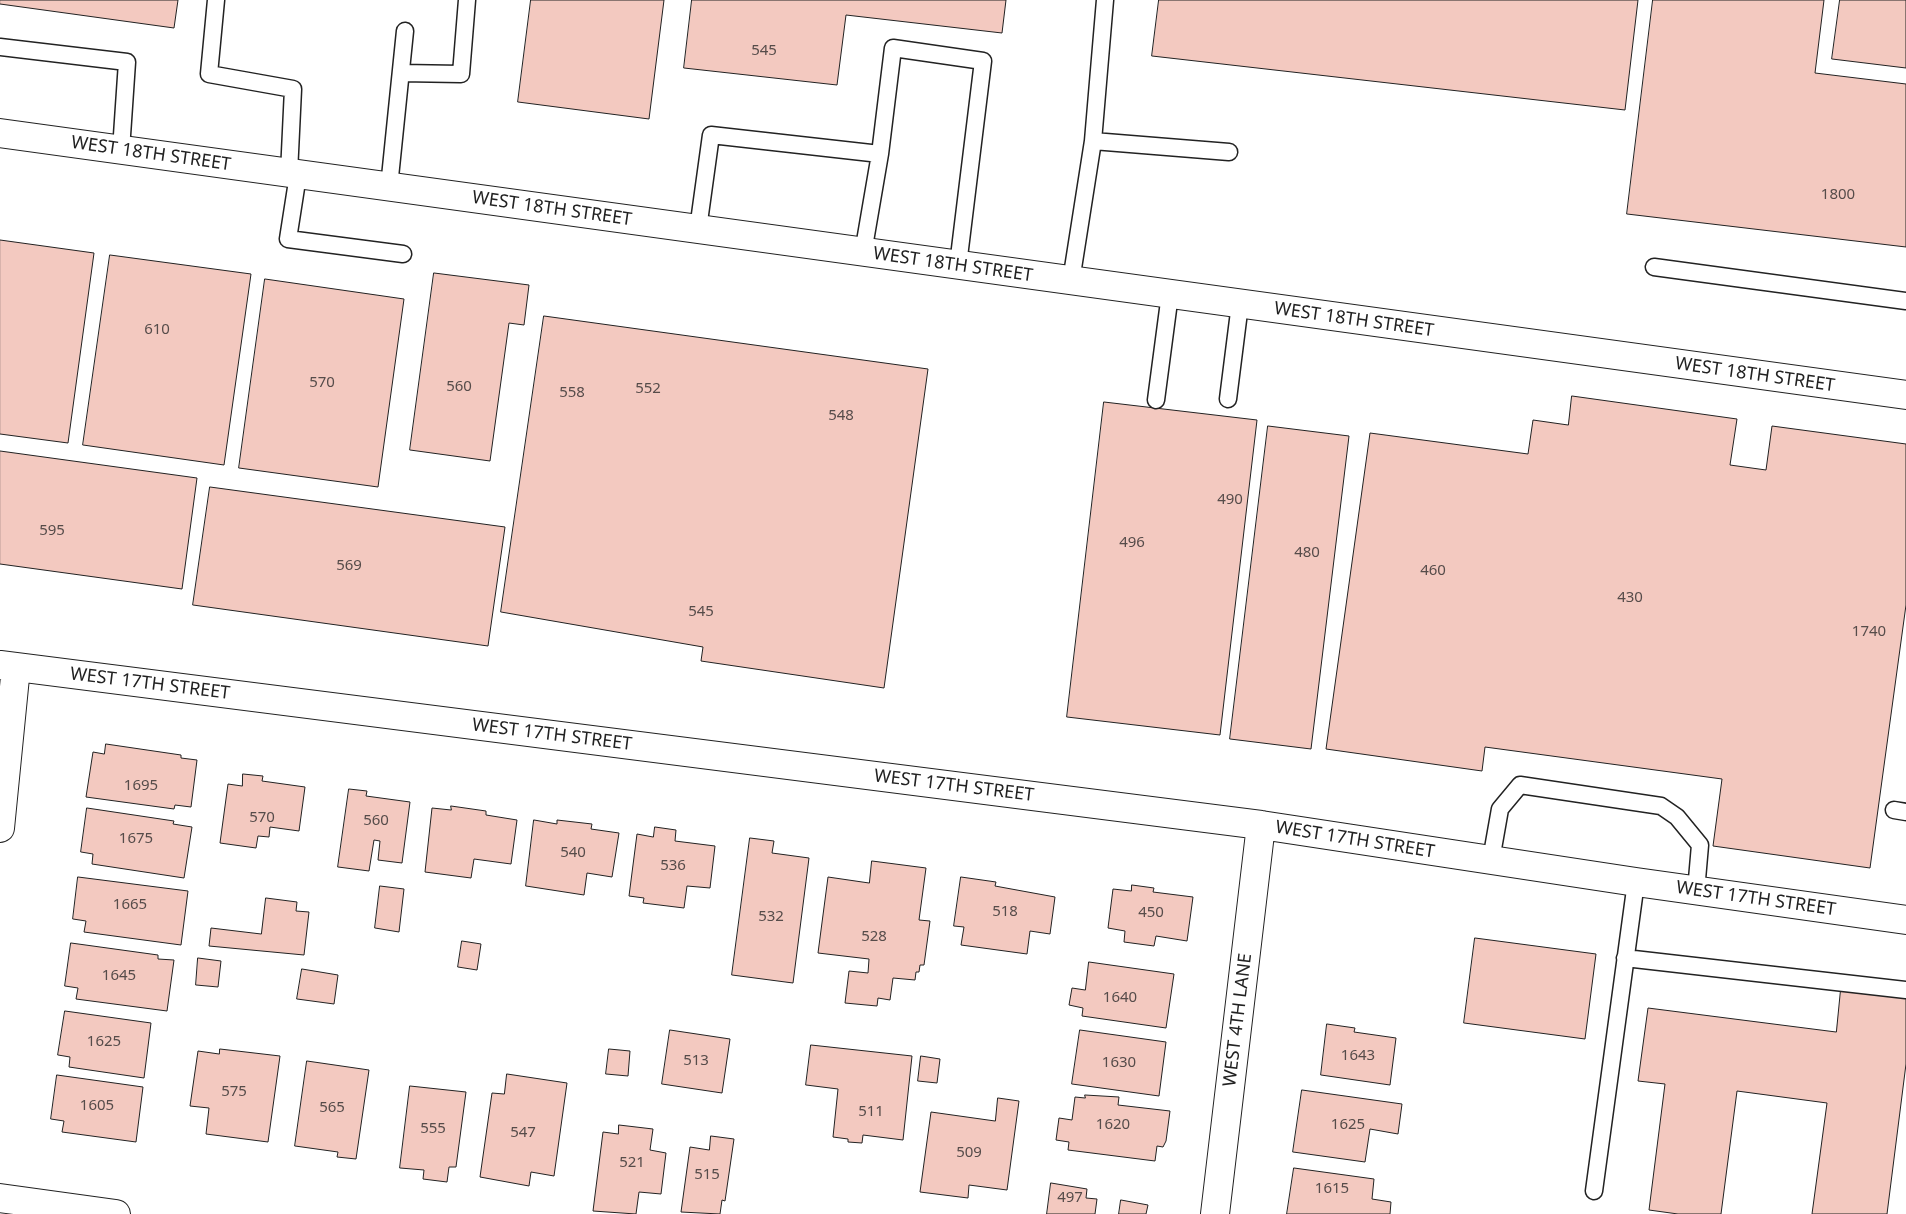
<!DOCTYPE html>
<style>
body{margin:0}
canvas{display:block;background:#fff}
</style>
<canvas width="1906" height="1214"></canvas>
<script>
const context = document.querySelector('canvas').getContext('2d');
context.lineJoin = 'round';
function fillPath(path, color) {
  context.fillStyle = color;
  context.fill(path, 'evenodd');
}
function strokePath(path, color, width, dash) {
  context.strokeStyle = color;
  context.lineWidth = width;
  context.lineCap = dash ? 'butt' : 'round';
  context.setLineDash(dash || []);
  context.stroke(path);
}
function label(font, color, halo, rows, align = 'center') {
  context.font = font + ' "Noto Sans",sans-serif';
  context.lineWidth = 4;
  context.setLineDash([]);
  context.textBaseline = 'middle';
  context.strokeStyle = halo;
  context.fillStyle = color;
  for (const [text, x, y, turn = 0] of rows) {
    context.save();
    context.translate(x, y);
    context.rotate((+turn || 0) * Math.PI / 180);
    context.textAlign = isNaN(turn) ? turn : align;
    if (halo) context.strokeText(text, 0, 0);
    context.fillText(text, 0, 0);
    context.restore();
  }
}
const building = new Path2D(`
 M0,0H178L174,28L0,4Z
 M531,0H664L649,119L518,102Z
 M692,0H1006L1002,33L846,15L837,85L684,68Z
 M1159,0H1638L1625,110L1152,56Z
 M1653,0H1824L1815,73L1906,84V247L1627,214Z
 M1840,0H1906V68L1832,59Z
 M0,240L94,253L68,443L0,434Z
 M110,255L251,274L224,465L83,445Z
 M434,273L529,285L524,325L509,323L490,461L410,450Z
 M265,279L404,299L378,487L239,468Z
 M544,316L928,369L884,688L701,661L703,647L501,612Z
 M1572,396L1737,419L1730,465L1766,470L1772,426L1906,444V605L1870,868L1713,846L1722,779L1485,747L1482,771L1326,749L1370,433L1528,454L1533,420L1568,425Z
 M1104,402L1257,420L1220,735L1067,717Z
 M1268,426L1349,436L1311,749L1230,739Z
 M0,451L197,478L182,589L0,564Z
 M210,487L505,527L488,646L193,605Z
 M106,744L181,755V758L197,760L191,807L175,805L174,809L86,797L93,752L104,754Z
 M243,774L263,776L262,781L305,787L299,831L270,827L269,837L258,836L256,848L220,843L228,784L242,786Z
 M349,789L367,791L366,796L410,802L402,863L378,860L380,841L374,840L369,871L338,867Z
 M451,806L486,811V815L517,820L511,864L474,859L471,878L425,872L432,808L451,810Z
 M87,808L174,821L173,824L192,827L184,878L92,864L93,854L81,852Z
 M534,820L557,824V820L592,824L591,829L619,833L612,877L587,873L584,895L526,886Z
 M655,827L676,830L675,841L715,846L710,888L687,886L684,908L643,903L644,898L629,896L637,834L653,837Z
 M750,838L774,841L772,853L809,858L793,983L732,975Z
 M872,861L926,868L919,920L930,921L924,965H920L919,972H916L915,980L893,978L890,1000L878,998L877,1006L845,1003L849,971L868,973L869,959L818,953L828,877L869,883Z
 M78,877L188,891L181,945L84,932L86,921L73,919Z
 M961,877L996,882L995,886L1055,897L1050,934L1030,931L1027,954L961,945L964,927L954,926Z
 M1132,885L1154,888L1153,892L1193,897L1187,941L1156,936L1154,946L1124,942L1125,931L1108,928L1113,889L1131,891Z
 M380,886L404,889L399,932L375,928Z
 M266,898L297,902L296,911L309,912L304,955L209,946L211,928L261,934Z
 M1475,938L1596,954L1585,1039L1464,1023Z
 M462,941L481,944L477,970L458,967Z
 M71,943L158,955V959L174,960L167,1011L76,999L78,988L65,986Z
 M198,958L221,961L218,987L196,985Z
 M1089,962L1174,974L1166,1028L1082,1016L1083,1008L1069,1005L1072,988L1085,990Z
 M302,969L338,975L334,1004L297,999Z
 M1841,989L1906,997V1064L1887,1214H1812L1827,1103L1737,1091L1721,1214H1678L1649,1210L1665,1084L1638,1081L1648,1008L1836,1032Z
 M65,1011L151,1023L144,1078L69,1067L70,1057L58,1055Z
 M1327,1024L1355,1028L1354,1032L1396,1038L1390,1085L1321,1075Z
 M670,1030L730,1039L722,1093L662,1084Z
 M1080,1030L1166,1042L1159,1096L1072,1084Z
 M811,1045L912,1056L903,1140L863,1135L862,1143L848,1142V1139L833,1137L838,1089L806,1085Z
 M220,1049L280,1056L268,1142L206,1134L209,1108L190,1106L198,1051L219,1054Z
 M609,1049L630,1051L628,1076L606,1074Z
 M921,1056L940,1059L937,1083L918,1081Z
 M307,1061L369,1070L356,1159L337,1157L338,1152L295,1146Z
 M507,1074L567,1083L554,1176L531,1172L529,1186L480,1177L492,1093L504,1094Z
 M57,1075L143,1087L136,1142L62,1132L64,1121L51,1119Z
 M410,1086L466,1092L456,1167H449L447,1182L423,1179L424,1170L400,1168Z
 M1302,1090L1402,1104L1398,1134L1370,1129L1365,1162L1293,1152Z
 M1085,1095L1119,1097L1118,1105L1170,1111L1166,1141L1163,1147L1157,1146L1155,1161L1068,1150L1069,1142L1056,1140L1059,1118L1072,1120L1075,1097L1085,1098Z
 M998,1098L1019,1101L1007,1190L969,1185L968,1198L920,1192L931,1112L995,1121Z
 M619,1125L653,1129L650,1150L666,1153L661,1194L639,1192L636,1214L593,1211L603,1132L618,1134Z
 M711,1136L734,1139L725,1201L722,1200L720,1214L681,1212L690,1147L709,1150Z
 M1294,1168L1374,1179L1372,1199L1391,1202L1390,1214H1287Z
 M1051,1183L1087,1189L1086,1198L1097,1199L1095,1214H1047Z
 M1121,1200L1148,1205L1146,1214H1119Z`);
fillPath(building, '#f3c9c0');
strokePath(building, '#222', 1);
const lane = new Path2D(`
 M216,0L209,74L293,89L289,173
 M0,47L127,62L121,150
 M401,73L461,74L467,0
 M1093,141L1229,152
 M298,175L288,239L403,254
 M389,187L405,31
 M698,229L711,135L880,154
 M863,253L880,154L893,48L983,61L958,265
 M1654,267L1906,301
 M1071,281L1093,141L1105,0
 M1228,399L1240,304
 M1156,400L1170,294
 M1894,810L1906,812
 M1491,860L1500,809L1520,785L1661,806L1677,817L1700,845L1696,891
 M1625,958L1906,990
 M1594,1191L1636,882`);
const street = new Path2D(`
 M0,133L1906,395
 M0,665L1261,825L1636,882L1906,920
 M0,828L16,667
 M1215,1214L1261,825`);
const secondary = new Path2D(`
 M0,1198L116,1214`);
strokePath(lane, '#222', 19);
strokePath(street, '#222', 30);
strokePath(secondary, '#222', 30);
strokePath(lane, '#fff', 16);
strokePath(street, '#fff', 28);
strokePath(secondary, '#fff', 28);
label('15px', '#564c4a', null, [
 ["545",764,51],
 ["1800",1838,195],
 ["610",157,330],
 ["570",322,383],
 ["560",459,387],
 ["552",648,389],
 ["558",572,393],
 ["548",841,416],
 ["490",1230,500],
 ["595",52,531],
 ["496",1132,543],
 ["480",1307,553],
 ["569",349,566],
 ["460",1433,571],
 ["430",1630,598],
 ["545",701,612],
 ["1740",1869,632],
 ["1695",141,786],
 ["570",262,818],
 ["560",376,821],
 ["1675",136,839],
 ["540",573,853],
 ["536",673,866],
 ["1665",130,905],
 ["518",1005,912],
 ["450",1151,913],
 ["532",771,917],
 ["528",874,937],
 ["1645",119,976],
 ["1640",1120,998],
 ["1625",104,1042],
 ["1643",1358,1056],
 ["513",696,1061],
 ["1630",1119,1063],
 ["575",234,1092],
 ["1605",97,1106],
 ["565",332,1108],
 ["511",871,1112],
 ["1620",1113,1125],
 ["1625",1348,1125],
 ["555",433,1129],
 ["547",523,1133],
 ["509",969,1153],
 ["521",632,1163],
 ["515",707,1175],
 ["1615",1332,1189],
 ["497",1070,1198]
]);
label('18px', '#222', '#fff', [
 ["WEST 18TH STREET",151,154,8],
 ["WEST 18TH STREET",552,209,8],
 ["WEST 18TH STREET",953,265,8],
 ["WEST 18TH STREET",1354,320,8],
 ["WEST 18TH STREET",1755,375,8],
 ["WEST 17TH STREET",150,684,7],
 ["WEST 17TH STREET",552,735,7],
 ["WEST 17TH STREET",954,786,7],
 ["WEST 17TH STREET",1355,840,9],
 ["WEST 17TH STREET",1756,899,8],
 ["WEST 4TH LANE",1238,1020,-83]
]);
</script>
